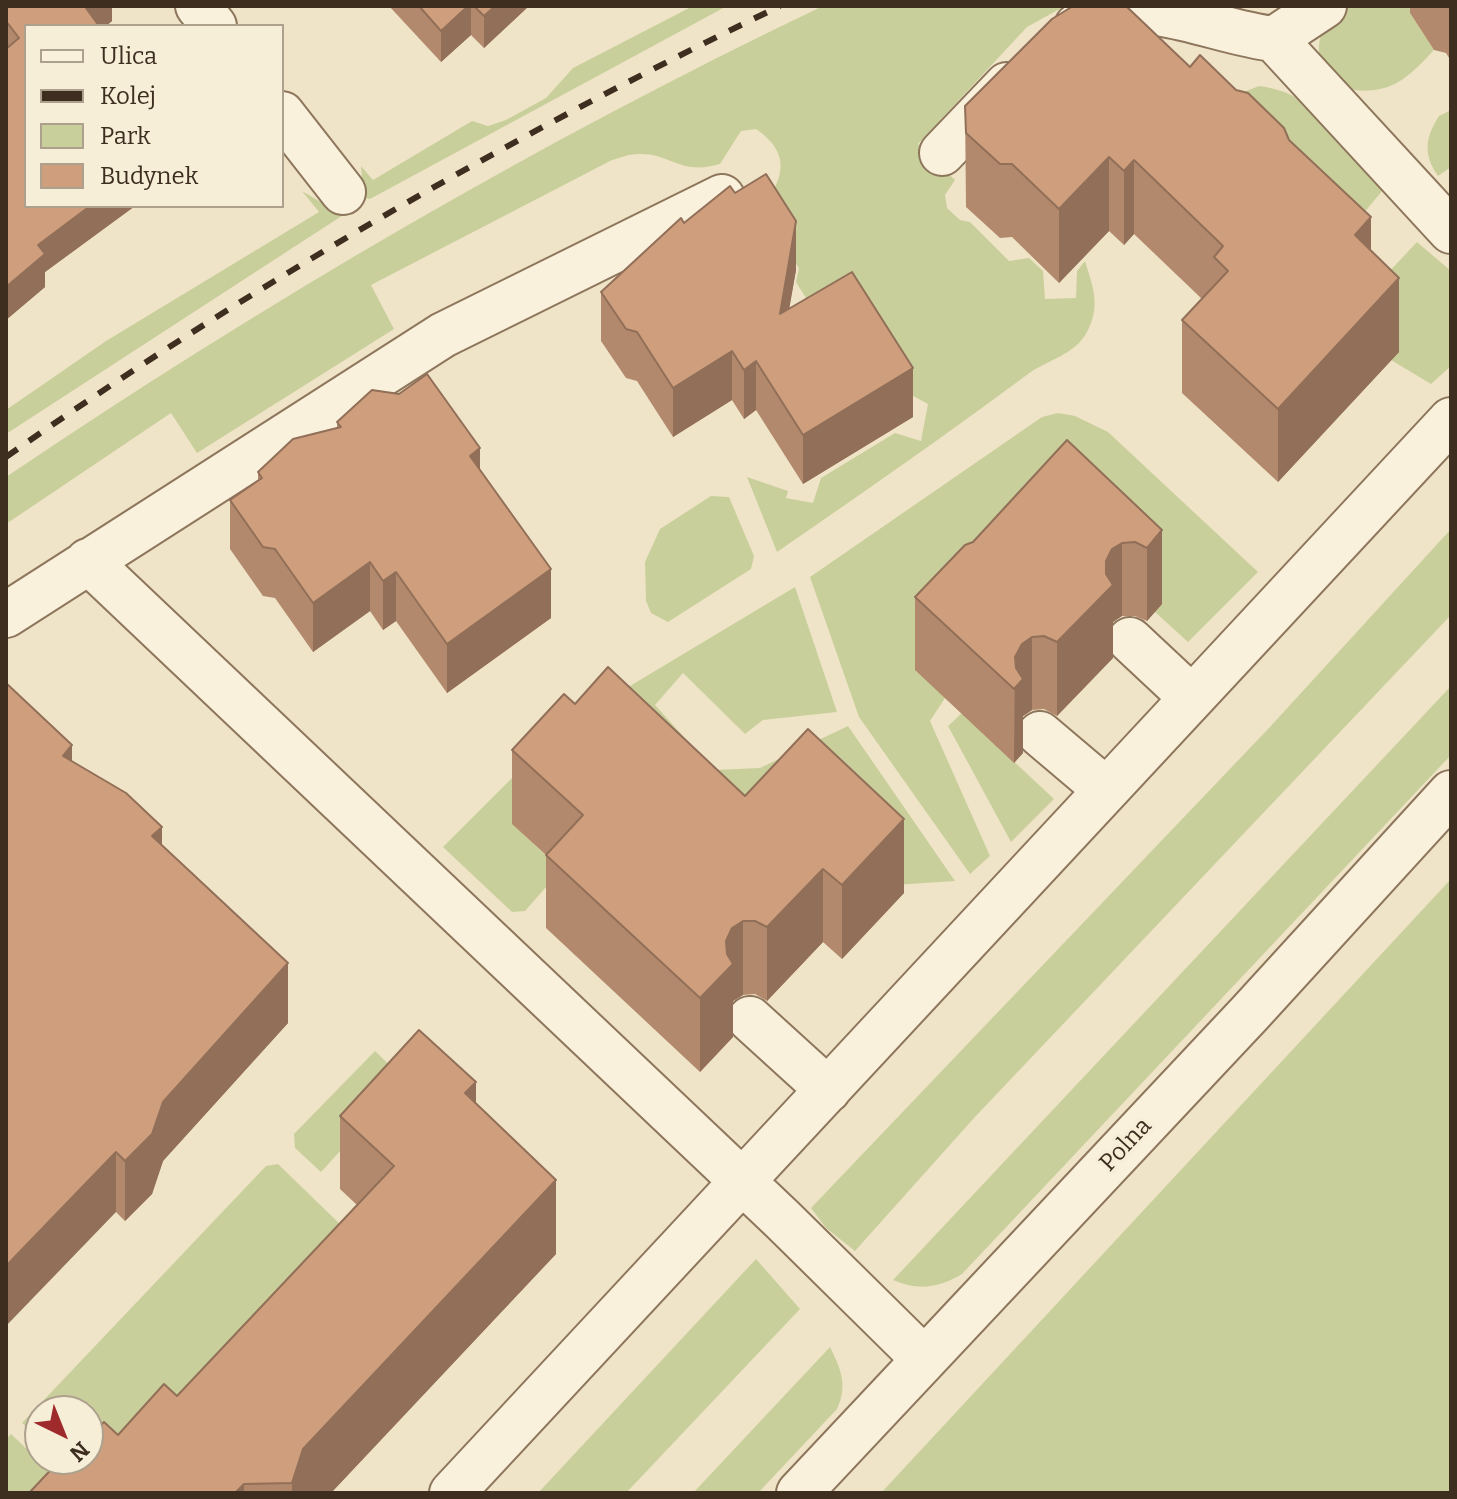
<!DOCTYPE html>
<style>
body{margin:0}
#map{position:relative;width:1457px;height:1499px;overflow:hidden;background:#f0e4c8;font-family:Bitter,serif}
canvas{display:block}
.frame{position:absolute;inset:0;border:8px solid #3d2e20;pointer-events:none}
.legend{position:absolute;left:24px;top:24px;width:260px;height:184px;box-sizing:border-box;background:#f7eed8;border:2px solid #ada18e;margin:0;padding:10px 14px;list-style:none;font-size:24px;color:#3d2e20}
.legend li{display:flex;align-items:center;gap:16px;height:40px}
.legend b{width:40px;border:2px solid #ada18e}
.north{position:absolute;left:24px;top:1395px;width:80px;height:80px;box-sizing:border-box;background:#f7eed8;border:2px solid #ada18e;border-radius:50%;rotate:137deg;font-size:22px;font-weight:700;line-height:32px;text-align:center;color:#3d2e20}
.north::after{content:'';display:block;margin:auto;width:28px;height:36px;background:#9e2a2b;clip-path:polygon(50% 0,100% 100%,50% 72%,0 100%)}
</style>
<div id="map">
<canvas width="1457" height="1499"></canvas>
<div class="frame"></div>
<ul class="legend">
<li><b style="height:10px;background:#faf1dc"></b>Ulica</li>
<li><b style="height:10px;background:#3d2e20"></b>Kolej</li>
<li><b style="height:22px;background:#c9cf9b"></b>Park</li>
<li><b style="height:22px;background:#cf9f7d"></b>Budynek</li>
</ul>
<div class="north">N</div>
</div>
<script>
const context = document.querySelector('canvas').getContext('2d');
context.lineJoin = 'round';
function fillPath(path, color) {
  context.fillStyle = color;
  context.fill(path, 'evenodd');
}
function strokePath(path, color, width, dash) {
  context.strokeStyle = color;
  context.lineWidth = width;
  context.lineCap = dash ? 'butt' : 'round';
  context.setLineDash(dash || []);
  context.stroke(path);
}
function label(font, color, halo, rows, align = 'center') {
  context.font = font + ' Bitter,serif';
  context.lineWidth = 7;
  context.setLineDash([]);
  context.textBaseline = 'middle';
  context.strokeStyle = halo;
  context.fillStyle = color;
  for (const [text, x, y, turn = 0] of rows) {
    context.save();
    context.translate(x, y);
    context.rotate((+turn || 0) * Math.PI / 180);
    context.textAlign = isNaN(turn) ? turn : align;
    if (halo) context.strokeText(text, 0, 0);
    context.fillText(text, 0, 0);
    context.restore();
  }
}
fillPath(new Path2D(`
 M693,6H727L370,199L363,198L355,188L362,178L361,166L373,180L472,121L488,126L506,120L546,98L573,68Z
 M823,6H1065L1027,27L918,144L955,180L945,195L947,208L960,220L970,222L1009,261L1029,258L1043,271L1045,299L1076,298L1077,271L1085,261C1093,287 1101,306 1087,332C1075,355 1047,360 1028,374C945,436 861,494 777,552L747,477L788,491L786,498L813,503L821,478L895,433L921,441L928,404L900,389L826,330L796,282L799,268L789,254L774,189C788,163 779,145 756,129L741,131L720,164C680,176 669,152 638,154C629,154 620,158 612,160L371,285L394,329L197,453L171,413L6,524V477C267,301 538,142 823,6Z
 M1340,6H1411L1410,13L1434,50C1420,65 1404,83 1384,88C1326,104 1296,47 1340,6Z
 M1259,86C1274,88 1288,92 1300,100C1322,116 1381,166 1382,191L1331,253L1226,99Z
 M1451,110V167L1438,176C1423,154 1425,138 1439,116Z
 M302,191L324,204L334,202L351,210L6,434V410L106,341L319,212Z
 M1417,242L1451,271V366L1431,384L1391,360V344L1371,291Z
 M1058,413L1075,416L1108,432L1258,572L1188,642L1155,612L1154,596L945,698L930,721L990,856L970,874L859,717L810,577L1042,417Z
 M711,496L729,497L754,556L751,569L668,622L651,613L646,601L645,562L660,529Z
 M1451,529V615L974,1118L855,1251L826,1228L811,1208L1269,728Z
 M795,587L837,712L763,720L745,734L683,673L655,705L714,770L760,768L848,726L955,881L895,885L758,856L570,722Z
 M1451,686V755L962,1274C938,1288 919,1291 893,1280Z
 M962,713L1054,799L1011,842L948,726Z
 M555,735L512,823L561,870L525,911L512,912L443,847Z
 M1451,879V1493H881Z
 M375,1051L405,1080L321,1172L295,1148L294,1134Z
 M278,1164L375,1258L88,1459V1411H40V1439L22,1423L266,1166Z
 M756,1259L800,1309L626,1493H538Z
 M830,1347C841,1369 848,1386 837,1409L758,1493H693Z
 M11,1434L73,1493H6V1439Z`), '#c9cf9b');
const minor = new Path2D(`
 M198,6L214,26
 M1077,26C1086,22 1097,16 1106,14C1161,2 1220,33 1274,39L1451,231
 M1274,39L1324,6
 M282,114L343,192
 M942,153L1007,85
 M88,561L782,1219L924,1359
 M6,615L443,335L722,197
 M1130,640L1192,698
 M1040,734L1105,789
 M750,1019L828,1090
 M452,1493L1451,420
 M799,1493L1250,1013L1451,793`);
strokePath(minor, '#8d765c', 48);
strokePath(minor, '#faf1dc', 44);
strokePath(new Path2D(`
 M6,457C249,286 513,135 780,6`), '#3d2e20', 6, [14, 14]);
fillPath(new Path2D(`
 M6,6H112V21L106,26H26V206H135L45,272V287L6,320Z
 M389,6H529L484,48L471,35L441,62Z
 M1410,6H1451V61L1446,53L1434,50L1410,13Z
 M1190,67L1289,140L1371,250L1399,352L1278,482L1182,393V320L1202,299L1134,234L1124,245L1109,231L1059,283L1012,237L1000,238L966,207L965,106Z
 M684,223L796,270L789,308L913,417L803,484L756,410L744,419L732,400L673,437L637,381L626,378L601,341V292Z
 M337,422L480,470L551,618L447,693L396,621L383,630L370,611L313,652L275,598L263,596L230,549V500L258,481V472L337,428Z
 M1162,530V604L1147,621L1135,616H1122L1113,622V658L1057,716L1044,709L1032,710L1023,716V753L1014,763L915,670V597Z
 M575,704L745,796L904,893L842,959L823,942L767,1001L755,994L743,995L733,1001V1037L700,1072L546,928V855L512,824V750Z
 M72,761L162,845L288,1023L163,1161L152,1194L125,1221L116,1212Z
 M476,1103L556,1254L331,1493H29L177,1396L357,1205L340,1189V1116Z`), '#b2896c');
fillPath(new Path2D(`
 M89,6H112V21L106,26H86V8Z
 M468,6H471V35L441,62V31Z
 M495,6H529L484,48V16Z
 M1109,157V231L1059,283V209Z
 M1134,160V234L1124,245V171Z
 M90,206H135L45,272V287L6,320V287L38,245Z
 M1371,217V291L1355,235Z
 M796,221V270L780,362V314Z
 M1399,278V352L1278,482V409Z
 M732,351V400L673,437V388Z
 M756,361V410L744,419V370Z
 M913,368V417L803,484V435Z
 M480,448V497L470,456Z
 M1162,530V604L1147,621V548Z
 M1122,543V616L1113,622V658L1057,716V642L1112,549Z
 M370,562V611L313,652V603Z
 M551,569V618L447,693V644Z
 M396,572V621L383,630V581Z
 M1032,637V710L1023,716V753L1014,763L1015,657L1022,644Z
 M72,745V805L63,756Z
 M904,819V893L842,959V885Z
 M162,827V886L152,836Z
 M823,869V942L767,1001V927Z
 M743,921V995L733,1001V1037L700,1072V998L732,928Z
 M288,963V1023L163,1161L152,1194L125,1221V1161L163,1102Z
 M476,1082V1156L465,1093Z
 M116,1152V1212L6,1326V1266Z
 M556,1180V1254L331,1493H292V1483L303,1449Z
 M244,1484V1493H235Z`), '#916f58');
const building = new Path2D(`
 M6,6H89L86,8L99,26H26V206H90L38,245L45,254L6,287V49L19,38L6,21Z
 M419,6H468L441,31Z
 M474,6H495L484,16Z
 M1073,6H1126L1190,67L1200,55L1236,90L1248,93L1284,128L1289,140L1371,217L1355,235L1399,278L1278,409L1182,320L1228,271L1214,257L1223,246L1134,160L1124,171L1109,157L1059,209L1012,164H1000L966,133L965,106L1052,19Z
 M766,174L796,221L780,314L852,272L913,368L803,435L756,361L744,370L732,351L673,388L637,332L626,329L601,292L681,218L684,223L730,186L735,193Z
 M427,374L480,448L470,456L551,569L447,644L396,572L383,581L370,562L313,603L275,549L263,547L230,500L262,478L258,472L293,439L341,427L337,422L372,390L399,394Z
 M1067,440L1162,530L1147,548L1135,542L1122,543L1112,549L1106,561V574L1113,585L1057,642L1044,636L1032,637L1022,644L1015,657L1016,668L1023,679L1014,689L915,597L965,545L973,542Z
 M608,667L745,796L808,729L904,819L842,885L823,869L767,927L755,921H743L732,928L726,941L727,954L733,964L700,998L546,855L583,815L512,750L564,694L575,704Z
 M6,683L72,745L63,756L126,793L162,827L152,836L288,963L163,1102L152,1134L125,1161L116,1152L6,1266Z
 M419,1030L476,1082L465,1093L556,1180L303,1449L292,1483L244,1484L235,1493H29L61,1459H88V1438L104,1422L118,1435L164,1384L177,1396L394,1166L340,1116Z`);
fillPath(building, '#cf9f7d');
strokePath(building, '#916f58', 2);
label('24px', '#3d2e20', '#f7eed8', [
 ["Polna",1126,1145,-47]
]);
</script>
